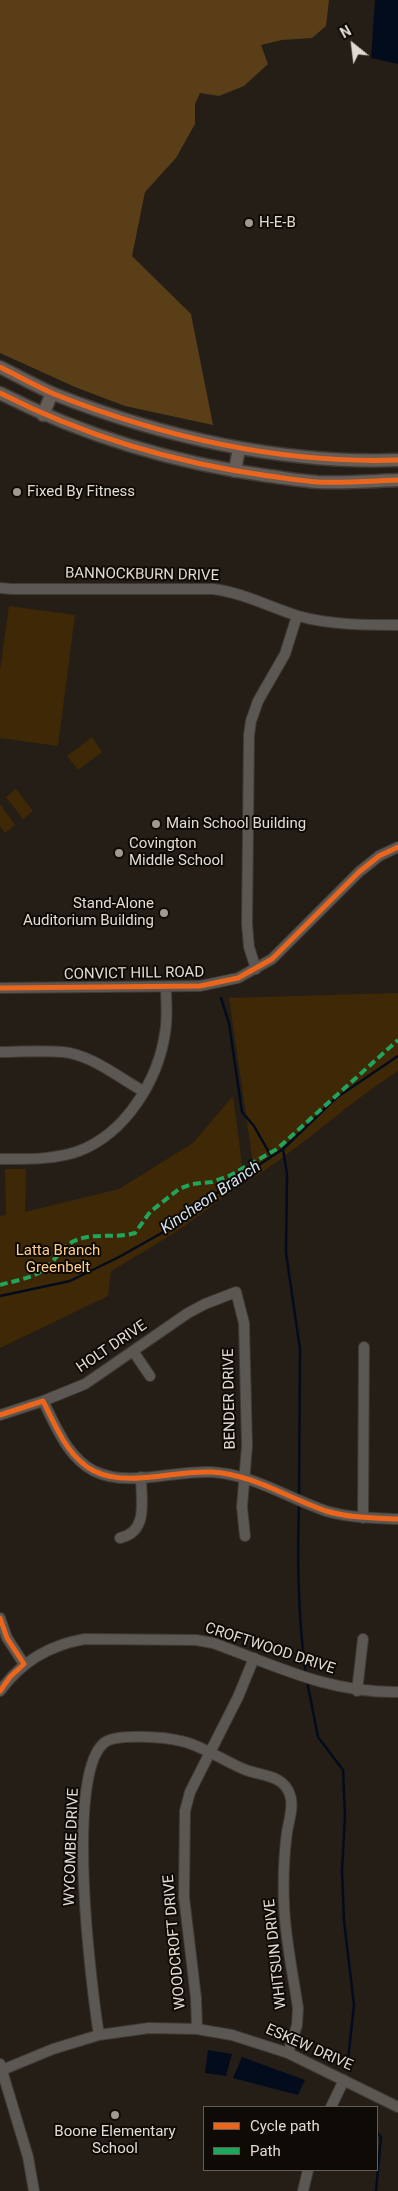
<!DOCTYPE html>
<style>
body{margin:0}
#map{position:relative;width:398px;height:2191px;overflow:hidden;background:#241e17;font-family:Roboto,sans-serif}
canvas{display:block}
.legend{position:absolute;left:203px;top:2106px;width:175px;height:65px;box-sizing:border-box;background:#0e0a05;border:1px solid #635e57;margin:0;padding:6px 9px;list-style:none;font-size:15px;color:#e2dbd3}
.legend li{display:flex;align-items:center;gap:10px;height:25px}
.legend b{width:25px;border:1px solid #635e57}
.north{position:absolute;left:328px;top:20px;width:50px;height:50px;-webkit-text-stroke:4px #0e0a05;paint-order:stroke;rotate:331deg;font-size:14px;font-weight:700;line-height:20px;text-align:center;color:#e2dbd3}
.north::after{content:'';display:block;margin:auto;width:18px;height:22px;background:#e2dbd3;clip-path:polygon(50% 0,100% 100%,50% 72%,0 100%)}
</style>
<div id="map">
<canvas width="398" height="2191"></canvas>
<ul class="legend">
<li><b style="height:6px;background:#eb651d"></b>Cycle path</li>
<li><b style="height:6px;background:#20a55d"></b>Path</li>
</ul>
<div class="north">N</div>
</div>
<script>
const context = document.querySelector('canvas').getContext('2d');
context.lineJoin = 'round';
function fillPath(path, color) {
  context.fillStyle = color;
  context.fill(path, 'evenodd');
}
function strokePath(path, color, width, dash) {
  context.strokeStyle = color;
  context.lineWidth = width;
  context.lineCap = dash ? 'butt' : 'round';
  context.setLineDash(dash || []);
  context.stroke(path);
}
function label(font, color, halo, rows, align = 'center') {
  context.font = font + ' Roboto,sans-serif';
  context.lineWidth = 4;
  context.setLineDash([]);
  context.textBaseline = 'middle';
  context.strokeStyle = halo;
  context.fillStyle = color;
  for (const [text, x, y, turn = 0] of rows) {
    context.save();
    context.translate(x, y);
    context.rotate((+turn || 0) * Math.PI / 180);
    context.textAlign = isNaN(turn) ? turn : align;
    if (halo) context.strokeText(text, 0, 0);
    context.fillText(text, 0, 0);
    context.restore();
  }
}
fillPath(new Path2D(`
 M9,606L75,615L58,746L0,738V670Z
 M92,737L102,752L78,770L67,756Z
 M16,789L33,811L23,819L6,797Z
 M0,804L15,825L5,833L0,826Z
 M398,993V1071C348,1103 305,1144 255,1177L229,998Z
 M233,1096L244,1180C203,1216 158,1244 111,1271L108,1296L0,1348V1216L6,1215L5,1169H26L25,1212L119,1189L193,1143Z`), '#3f2805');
fillPath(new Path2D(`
 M0,0H329L326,26L312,38L282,40L261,45L268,64L244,86L219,96L200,93L195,104V124L176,158L145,192L132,256L191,314L213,425L125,406L75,387L0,353Z`), '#5a3e18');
fillPath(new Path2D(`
 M375,0H398V64L371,58Z
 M208,2050L232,2054L226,2076L205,2073Z
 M242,2057L305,2080L298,2095L233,2078Z`), '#030c1d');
strokePath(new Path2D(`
 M221,998L229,1023L242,1112L254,1126L271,1156
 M283,1149L287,1174L286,1253L300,1349L299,1496
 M0,1296L70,1281L119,1257L176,1225L221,1190L283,1149L336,1098L398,1056
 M299,1504C297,1562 298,1618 306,1675
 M307,1681L318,1737L343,1770L345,1815L342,1871L344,1921L354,2005L347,2069
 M376,2191L381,2137L377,2133`), '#030c1d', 2.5);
const minor = new Path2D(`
 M0,588L12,589H213C244,593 269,607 298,616C331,625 364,625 398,625
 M256,969L249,947L247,924L249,735L251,721L258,701L285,654L297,616
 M0,988L200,986L238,978L272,959L359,872L379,856L398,847
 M0,1052C20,1052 42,1050 63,1052C92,1055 118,1077 143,1091
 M0,1159C26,1159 54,1160 79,1151C126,1133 158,1080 165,1033C168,1018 166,1002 166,987
 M133,1351L150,1376
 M43,1401C56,1426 67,1457 94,1471C129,1488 174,1470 211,1472C252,1474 288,1498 326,1511C350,1518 374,1518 398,1519
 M0,1415L43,1401L85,1384L188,1313L205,1304L236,1292L244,1323L247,1446L242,1507L245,1536
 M363,1518L364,1347
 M120,1538C149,1532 141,1500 141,1477
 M0,1618L7,1638L24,1664
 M0,1691C21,1662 49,1645 85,1639L196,1640L213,1643C277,1666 328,1693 398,1692
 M357,1691L363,1639
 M197,2029L196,1998L184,1897L185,1811L190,1792L238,1697L254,1658
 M99,2035C91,1985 65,1775 104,1743C115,1733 166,1737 181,1741C192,1743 203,1749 213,1754C224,1759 235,1766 246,1770C262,1776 284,1775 290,1795C294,1806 289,1820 287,1832C284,1855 283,1880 284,1904C285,1938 293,1974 298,2008L297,2025L288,2053
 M0,2064L28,2157L34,2191
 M0,2071L53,2049L99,2035L149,2028L197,2029L232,2035L288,2053L398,2107
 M331,2107L344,2080
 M303,2191L308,2170`);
const major = new Path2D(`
 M0,367C18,376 36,386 54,394C162,437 281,464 398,460
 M0,393C84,436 175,463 269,476C285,478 302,481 318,482C345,483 371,481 398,480
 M43,415L52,393
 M235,471L239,448`);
strokePath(minor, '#403a35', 12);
strokePath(major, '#403a35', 15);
strokePath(minor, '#5b5752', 10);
strokePath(major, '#675d58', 12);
strokePath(new Path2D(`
 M0,1285C13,1281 29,1279 40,1272C54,1264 60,1248 74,1241C93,1232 115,1239 135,1233L150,1212L179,1189L192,1184L212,1182L229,1176L277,1149L398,1040`), '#20a55d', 4, [8, 4]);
strokePath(new Path2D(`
 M0,367C18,376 36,386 54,394C162,437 281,464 398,460
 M0,393C84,436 175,463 269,476C285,478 302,481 318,482C345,483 371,481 398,480
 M0,988L200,986L238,978L272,959L359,872L379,856L398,847
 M0,1415L43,1401C56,1426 67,1457 94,1471C129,1488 174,1470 211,1472C252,1474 288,1498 326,1511C350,1518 374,1518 398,1519
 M0,1618L7,1638L24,1664L10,1677L0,1691`), '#eb651d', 5);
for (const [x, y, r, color] of [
 [249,223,5,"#a09991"],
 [17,492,5,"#a09991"],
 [156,824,5,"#a09991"],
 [119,853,5,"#a09991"],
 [164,913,5,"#a09991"],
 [115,2115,5,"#a09991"]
]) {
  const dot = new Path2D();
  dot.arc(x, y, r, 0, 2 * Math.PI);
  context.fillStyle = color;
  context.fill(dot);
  strokePath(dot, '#0e0a05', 2);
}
label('15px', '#e2dbd3', '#0e0a05', [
 ["H-E-B",259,223],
 ["Fixed By Fitness",27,492],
 ["Main School Building",166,824],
 ["Covington",129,844],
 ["Middle School",129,861],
 ["Stand-Alone",154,904,"right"],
 ["Auditorium Building",154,921,"right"],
 ["Boone Elementary",115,2132,"center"],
 ["School",115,2149,"center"]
], 'left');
label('15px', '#e2dbd3', '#0e0a05', [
 ["BANNOCKBURN DRIVE",142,575,1],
 ["CONVICT HILL ROAD",134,974,-1],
 ["HOLT DRIVE",112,1347,-34],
 ["BENDER DRIVE",230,1399,-91],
 ["CROFTWOOD DRIVE",270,1649,18],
 ["WYCOMBE DRIVE",72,1847,-88],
 ["WOODCROFT DRIVE",175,1942,-95],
 ["WHITSUN DRIVE",276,1954,-96],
 ["ESKEW DRIVE",309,2048,24]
]);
label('15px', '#fdcc8f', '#0e0a05', [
 ["Latta Branch",58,1251],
 ["Greenbelt",58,1268]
]);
label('italic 16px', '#d6e3f1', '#0e0a05', [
 ["Kincheon Branch",211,1198,-34]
]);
</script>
